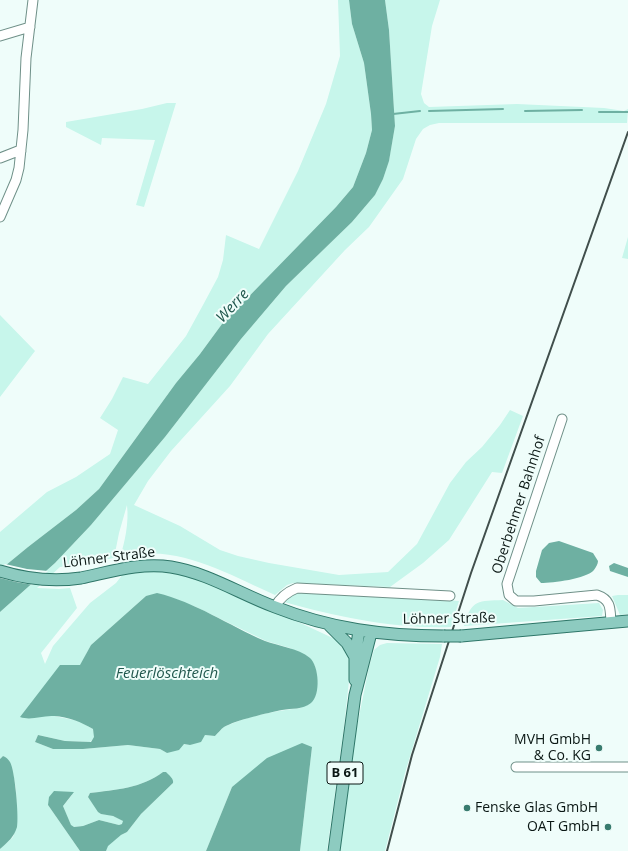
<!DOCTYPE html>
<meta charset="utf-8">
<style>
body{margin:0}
canvas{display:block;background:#effdfa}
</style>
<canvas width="628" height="851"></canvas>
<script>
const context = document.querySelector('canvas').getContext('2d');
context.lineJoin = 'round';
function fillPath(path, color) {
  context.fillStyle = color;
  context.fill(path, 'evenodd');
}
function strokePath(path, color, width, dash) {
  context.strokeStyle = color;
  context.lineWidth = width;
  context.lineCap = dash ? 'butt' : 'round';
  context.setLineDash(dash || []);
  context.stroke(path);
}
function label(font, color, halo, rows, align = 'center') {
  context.font = font + ' "Open Sans",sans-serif';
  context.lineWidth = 4;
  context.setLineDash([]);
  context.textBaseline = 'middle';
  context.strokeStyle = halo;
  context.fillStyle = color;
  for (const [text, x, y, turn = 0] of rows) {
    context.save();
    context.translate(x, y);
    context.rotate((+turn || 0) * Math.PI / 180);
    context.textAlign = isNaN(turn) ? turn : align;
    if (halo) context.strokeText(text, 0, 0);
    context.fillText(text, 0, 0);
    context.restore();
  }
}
fillPath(new Path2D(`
 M338,0H349L352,24L364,63L371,114L372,130L366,153L353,187L336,207L222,324L200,354L176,383L99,489L76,510L28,547L0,570V532L47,492L76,477L110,454L118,430L100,418L112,399L123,377L148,384L186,336L203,305L218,277L223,260L226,235L259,249L298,171L326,104L340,56Z
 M385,0H440L432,26L421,94L424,103L429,107L517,104L604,108L624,111L628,109L627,123H439L430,125L423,129L416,139L403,179L369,227L345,250L268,334L230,386L171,451L148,481L134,505L180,526L220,550L238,556L269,563L339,575L388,572L417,544L450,483L466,462L482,447L500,425L510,410L523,416L502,473L492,472L449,540L423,563L390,587L293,583L287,585L275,595C236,578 188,550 144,554C136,555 128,557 120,558C125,541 129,523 127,505L119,533L114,558L60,567L37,588L59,589L70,588L77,608L41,653L45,664L53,646L90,603L116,583L123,574L152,570L179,573L201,579L292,619L337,640L349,658V681L344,727L327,851H300L312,747L232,787L206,851H106L107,846L121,835L127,832L141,814L173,783L163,772C143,788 114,790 90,793L88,797L101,814C110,814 116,817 123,821V824L119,825L99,820L83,826L74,827L71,826L63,806L72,795L48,805L80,851H0V849L13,837L17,825L16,789L12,768L3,756L0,759V612L55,563L91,525L165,437L241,339L286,286L352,222L375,195L383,179L389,160L395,126L389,30ZM146,596L194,606L266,641L290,648L309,658L315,666L317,678L301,708C279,710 244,717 224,727C221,729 218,733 215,736L205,735L190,745L183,744L167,753L160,749L128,745L83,749H53L35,742L38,735L65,741L90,742L95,737L93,729L79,721L54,716L91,645Z
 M167,103H176L144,207L136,205L155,140L102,138L101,145L66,127V122L142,109Z
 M628,237V259L622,258Z
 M0,315L35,351L0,397Z
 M305,591L459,601L451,627C396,629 337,617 284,602L292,593Z
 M618,595H628V614L620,615L612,596Z
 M503,600L518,608L599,603L603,610L602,616L464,626C471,599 479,601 503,600Z
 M387,643L442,644L440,657L405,773L385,851H340L355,736L369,667L374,650L380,645Z`), '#c7f6eb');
fillPath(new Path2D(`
 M349,0H385L389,30L395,126L389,161L383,179L375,195L352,222L286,286L241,339L165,437L91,525L55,563L0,612V570L28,547L76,510L99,489L176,383L200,354L222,324L336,207L353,187L366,153L372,130L371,114L364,63L352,24Z
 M559,541L593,553L598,561C598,564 596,567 594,570C586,579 553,583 541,583L536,577V571L542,550L549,543Z
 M614,563L628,568V577L610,571L609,566Z
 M157,593C195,602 228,625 265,641C278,646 298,648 310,658C319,666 321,695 311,703C302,710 292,708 282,710C268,713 236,720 224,727C221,729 218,733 215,736L205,735L201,742L190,745L184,744L179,750L167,753L160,749L128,745L83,749H53L35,742L38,735L65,741L91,742L94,737L93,729C81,722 69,717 54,716C42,715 32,721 20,717L60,665H80L91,645L146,596Z
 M302,743L312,747L300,851H206L232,787L267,758Z
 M3,756C6,757 8,759 10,762C15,770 19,817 17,827C14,837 8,842 0,849V759Z
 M163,772H166C169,775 174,779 173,783L141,814L127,832L121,835L108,846L106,851H80L48,805L49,797L54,791L74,792L63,806L71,825L74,827L83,826L99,820L119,825L122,824L123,821L113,816L101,814L98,812L88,797L90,793C114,790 143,788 163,772Z`), '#6eb0a2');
fillPath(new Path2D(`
 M5,564L27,569L48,571L33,585L16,582L0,578V568Z`), '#effdfa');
strokePath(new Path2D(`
 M429,111L503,109
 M525,111L582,110
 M599,112H628
 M393,114L420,111`), '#6eb0a2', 2);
const minor = new Path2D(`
 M0,36L30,27
 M0,158L18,151H21
 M0,217L16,180L19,168L23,130L26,58L33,0
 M562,419L507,584L509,595L516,601H534L597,595C612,600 610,610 611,623
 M275,607C280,597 287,592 297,588L450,596
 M516,767H628`);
const major = new Path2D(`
 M0,571C26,579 54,582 81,578C110,572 141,562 171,567C208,573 240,594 275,607C331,629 384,636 444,636
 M329,625L347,643L355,657
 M461,636L628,621
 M355,680V657L359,631
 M334,851L355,695L371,633`);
strokePath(minor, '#6f9088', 11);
strokePath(major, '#2e7668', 13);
strokePath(minor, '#fff', 9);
strokePath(major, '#8dcbc0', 11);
strokePath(new Path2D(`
 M387,851L412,755L471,573L628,132`), '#414f4c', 2);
const majorBridge = new Path2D(`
 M444,636H461`);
strokePath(majorBridge, '#2e7668', 13, []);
strokePath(majorBridge, '#8dcbc0', 11);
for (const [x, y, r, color] of [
 [599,748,4,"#387b6e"],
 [467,808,4,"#387b6e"],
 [608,827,4,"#387b6e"]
]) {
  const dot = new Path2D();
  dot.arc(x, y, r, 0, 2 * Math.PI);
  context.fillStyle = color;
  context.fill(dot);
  strokePath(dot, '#effdfa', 1.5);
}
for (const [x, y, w] of [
 [345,773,36]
]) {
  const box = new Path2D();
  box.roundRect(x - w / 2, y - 11, w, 22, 3);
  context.fillStyle = '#effdfa';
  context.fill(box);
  strokePath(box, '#0a1714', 1);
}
label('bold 13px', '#0a1714', null, [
 ["B 61",345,773]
]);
label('14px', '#0a1714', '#effdfa', [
 ["Oberbehmer Bahnhof",519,505,-72],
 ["Löhner Straße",109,558,-7],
 ["Löhner Straße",449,619,-1]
]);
label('14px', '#0a1714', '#effdfa', [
 ["MVH GmbH",591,740],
 ["& Co. KG",591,756],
 ["Fenske Glas GmbH",475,808,"left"],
 ["OAT GmbH",600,827]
], 'right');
label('italic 15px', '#21584e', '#effdfa', [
 ["Werre",233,306,-47],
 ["Feuerlöschteich",167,674]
]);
</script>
